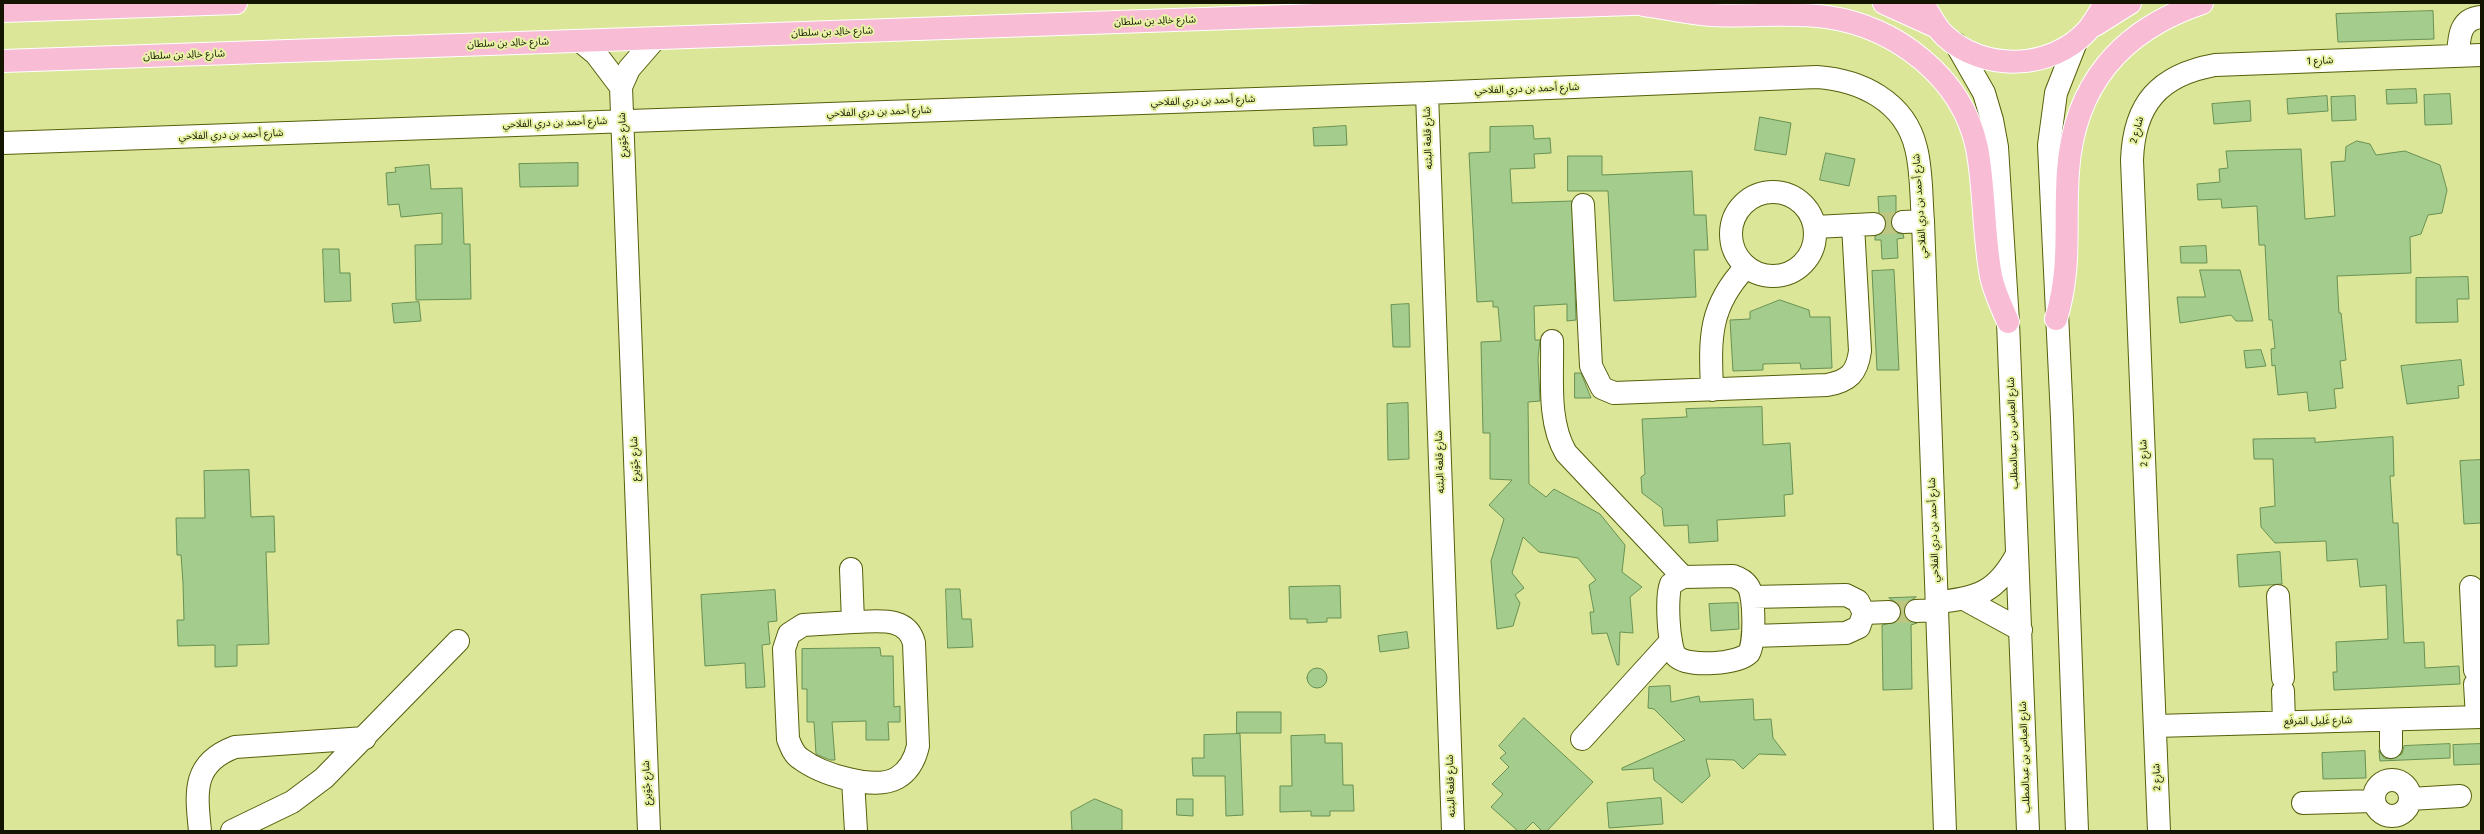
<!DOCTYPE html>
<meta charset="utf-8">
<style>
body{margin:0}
#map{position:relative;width:2484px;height:834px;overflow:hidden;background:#dbe699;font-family:"Fira Sans",sans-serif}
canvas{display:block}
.frame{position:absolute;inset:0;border:4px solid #131500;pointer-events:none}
</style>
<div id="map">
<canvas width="2484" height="834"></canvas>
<div class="frame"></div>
</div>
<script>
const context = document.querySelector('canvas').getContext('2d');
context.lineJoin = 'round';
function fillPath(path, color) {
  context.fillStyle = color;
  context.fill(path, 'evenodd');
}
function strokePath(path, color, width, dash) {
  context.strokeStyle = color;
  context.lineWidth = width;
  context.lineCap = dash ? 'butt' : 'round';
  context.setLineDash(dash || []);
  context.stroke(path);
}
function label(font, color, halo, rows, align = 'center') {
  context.font = font + ' "Fira Sans","Noto Sans Arabic",sans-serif';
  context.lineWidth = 4;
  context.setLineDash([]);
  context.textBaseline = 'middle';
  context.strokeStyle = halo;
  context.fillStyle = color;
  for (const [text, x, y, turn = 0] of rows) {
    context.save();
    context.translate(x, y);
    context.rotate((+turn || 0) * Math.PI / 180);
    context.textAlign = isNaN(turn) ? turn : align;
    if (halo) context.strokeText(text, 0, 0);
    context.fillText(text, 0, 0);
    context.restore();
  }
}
const building = new Path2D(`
 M2433,11L2434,39L2338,42L2336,14Z
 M2416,89L2417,103L2387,104L2386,90Z
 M2450,94L2452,124L2425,125L2424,95Z
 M2327,96L2328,111L2288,114L2287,99Z
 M2355,96L2356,120L2332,121L2331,97Z
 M2250,101L2251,121L2214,124L2212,104Z
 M1760,117L1791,123L1786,155L1755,150Z
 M1346,126L1347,145L1314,146L1313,128Z
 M1533,126L1534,139L1550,138L1551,153L1534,154L1535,168L1510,169L1512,203L1572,201L1576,320L1567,321V304L1534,306L1535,340H1540L1538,359L1540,401L1528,402L1529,484L1546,497L1554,489L1600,514L1625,545L1622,572L1642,587L1630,597L1633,633L1620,632L1619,665H1617L1607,633L1592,634L1590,612H1594L1589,585L1596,580L1578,558L1539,552L1523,537L1512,573L1524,588L1515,595L1520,603L1513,626L1497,629L1491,561L1504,519L1489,505L1512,480L1490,479V433H1483L1481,342L1501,341L1498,307H1493V301L1477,302L1469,153L1490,152V127Z
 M2357,141L2370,144L2376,155L2405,151L2440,165L2447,190L2442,213L2428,215L2421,234L2410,237L2411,273L2337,276L2339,313H2341L2346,360L2340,361L2343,388L2334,389L2336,408L2309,411L2307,392L2278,395L2275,365L2272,366L2271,349L2275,348L2272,320H2269L2265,245H2259L2257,206L2222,208L2221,199L2198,200L2197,184L2220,182L2219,169L2228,168L2226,151L2301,149L2305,219L2335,216L2331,162L2345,161L2346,147Z
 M1826,153L1855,159L1849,186L1820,180Z
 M1568,156H1602V175L1692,171L1694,215H1706L1708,250H1694L1696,297L1614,301L1608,191H1568Z
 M578,163V186L520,187L519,164Z
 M429,165L431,189L462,188L464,244H470L471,299L416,300L415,245L442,244V213L401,217L399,204L388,205L386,173L396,172L395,168Z
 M1896,196V211L1892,217L1891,223L1897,233L1903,234L1904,238L1897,239L1898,258L1882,259L1881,240H1875V236L1885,230L1886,223L1884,217L1879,213L1878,197Z
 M2206,246L2207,263H2181L2180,247Z
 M323,249H339L340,273H350L351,301L325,302Z
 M1894,270L1899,370H1877L1872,271Z
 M2200,270H2240L2253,321H2236L2231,315L2180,323L2177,297H2205Z
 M2468,277L2469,299H2457L2458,322L2416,323V278Z
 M1780,300L1809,310L1810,317H1830L1832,368L1801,369L1800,363L1763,364V370L1733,371L1730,320L1750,319V312Z
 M419,302L421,321L394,323L392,304Z
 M1409,304L1410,347H1393L1391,305Z
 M2261,350L2266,366L2246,368L2244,351Z
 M2461,360L2464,385L2458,386L2459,398L2407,404L2401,366Z
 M1575,373H1581L1591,398H1575Z
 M1408,403L1409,459L1388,460L1387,404Z
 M1762,407L1763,445L1790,443L1793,494L1784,495L1785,516L1717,520L1718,541L1689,543L1688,525L1664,526L1662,508L1642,493L1641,477L1645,474L1642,419L1687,417L1686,409Z
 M2393,437L2394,476H2390L2393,523H2398L2404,643L2424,642L2425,668L2459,666L2460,684L2334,690L2333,672H2337L2336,642L2388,639L2386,585L2360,587L2357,559L2327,561L2326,541L2275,543L2261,527L2260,508L2275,506L2273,459H2254L2253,439L2315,438V442Z
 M2481,460V523L2464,524L2460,461Z
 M249,470L251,517L274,516L275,552H266L269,644L237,645V666L215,667V645L178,646L177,620H184L183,583L181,555H177L176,518H205L204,471Z
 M2280,552L2282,584L2239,587L2237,555Z
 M1340,586L1341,618H1327V622L1307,623V619H1290L1289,587Z
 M946,589H960L962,619H971L973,647L948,648Z
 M775,590L777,621L768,622L770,644L762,645L765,687L746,688L745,663L705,666L701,595Z
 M1916,597L1905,605L1904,611L1906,618L1917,623L1911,625L1912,689L1883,690L1882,625L1896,622L1901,612L1899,605L1889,598Z
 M1738,603L1739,629L1711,631L1709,604Z
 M1407,632L1409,648L1380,652L1378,636Z
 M880,648L881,656H893L894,707L900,706V722H888L889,740H866V721L832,722L835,760H830L816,754L814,722H807V689H802V649Z
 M1307 678a10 10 0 1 1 20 0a10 10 0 1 1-20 0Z
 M1670,686L1671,702L1699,696L1700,702L1753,699L1754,720L1771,719L1773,738L1786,755L1759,754L1743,769L1734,760L1706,759L1710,776L1682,803L1654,780L1653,768L1622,770V768L1685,740L1654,709L1648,708L1649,687Z
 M1237,712H1281V733H1237Z
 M1524,718L1593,782L1547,831H1542L1533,822L1524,831H1518L1491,807L1503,794L1492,784L1509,767L1500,758L1506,753L1499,746Z
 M1240,734L1243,815L1226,816L1225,776H1193L1192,758H1204V735Z
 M1325,735V743H1342L1343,785H1353L1354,811H1330V816H1311V811L1280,812V786H1292L1291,736Z
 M2450,744V758L2380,761L2379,750L2384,758L2391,759L2402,754L2404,746Z
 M2481,744V764L2454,765L2453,745Z
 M2365,751L2366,778L2323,779L2322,753Z
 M1661,798L1663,824L1609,828L1607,803Z
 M1095,799L1122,810V831H1072L1071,812Z
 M1177,799H1193V816L1177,815Z`);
fillPath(building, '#a3cc8d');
strokePath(building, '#689152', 1);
strokePath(new Path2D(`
 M1874,224L1903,222
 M1889,612L1916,611`), '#bdc782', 22, [22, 11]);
const minor = new Path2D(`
 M580,41L596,54L621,87
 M2076,42L2056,93L2049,145L2062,418L2077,831
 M1956,44L1984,93L1992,120L1997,147L2008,322L2028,831
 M2458,56C2459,38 2459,19 2481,17
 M1427,93L1453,831
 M3,143L1427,93L1817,77C1860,80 1905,101 1916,148C1922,171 1921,198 1923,221L1945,831
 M1731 234a42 42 0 1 1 84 0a42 42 0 1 1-84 0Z
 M1583,205L1591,366L1602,388L1614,393L1827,385C1849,381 1857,373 1860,351L1853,225
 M1903,222L1923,221
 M1815,227L1874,224
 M1552,341C1553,376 1547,421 1566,453L1683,577
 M1712,390C1710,339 1708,307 1746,267
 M851,569L853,622
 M1733,576C1739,578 1744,580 1748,586C1755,596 1755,642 1749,653C1738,664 1688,668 1676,656C1668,647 1666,595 1671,584L1683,577Z
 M2471,587L2475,670
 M2278,596L2283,678
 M1752,597L1846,595L1858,601L1864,613L1859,627L1846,633L1753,636
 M1966,600L2021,630
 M1936,602C1977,599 1997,592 2017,554
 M1916,611L1937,610
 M1864,613L1889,612
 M853,622C876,622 907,615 914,643L918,746C915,759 909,771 897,778C874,791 821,774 801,759C794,755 791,747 788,739L784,649L789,634L803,625Z
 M2475,684L2477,717
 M2283,691L2284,722
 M2391,720V747
 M2155,726L2481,717
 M1582,739L1671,641
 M853,780L856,831
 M2374 798a18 18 0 1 1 36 0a18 18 0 1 1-36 0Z
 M2410,799L2460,796
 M2303,803L2374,801
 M200,831C196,792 192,763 235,747L365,738
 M232,831L292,802L324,778L458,641
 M649,831L621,87L629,69L655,39
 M2159,831L2132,160C2134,104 2159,75 2215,65L2481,55`);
const major = new Path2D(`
 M1884,3L1937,27
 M1923,3C1930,15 1935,27 1945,36C1984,72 2051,70 2087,31C2094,23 2100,12 2105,3
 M1644,5C1667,8 1689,14 1712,15C1750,17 1790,12 1827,17C1896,27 1962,77 1977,148C1985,190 1983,234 1991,276C1994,292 2002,307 2008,322
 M3,11L236,3
 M2095,25L2130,3
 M3,61L1660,3
 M2056,319C2072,265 2064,225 2068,171C2074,85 2121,30 2202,3`);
strokePath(minor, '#575f0b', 24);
strokePath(major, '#fff', 24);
strokePath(minor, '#fff', 22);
strokePath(major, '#f8bcd4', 22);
label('10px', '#131500', '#e8f3a5', [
 ["شارع خالِد بن سلطان",1155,21,-2],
 ["شارع خالِد بن سلطان",832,32,-2],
 ["شارع خالِد بن سلطان",508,43,-2],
 ["شارع خالِد بن سلطان",184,55,-2],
 ["شارع 1",2320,61,-2],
 ["شارع أحمد بن دري الفلاحي",1527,89,-2],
 ["شارع أحمد بن دري الفلاحي",1203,101,-2],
 ["شارع أحمد بن دري الفلاحي",879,112,-2],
 ["شارع أحمد بن دري الفلاحي",555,123,-2],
 ["شارع 2",2137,130,-75],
 ["شارع أحمد بن دري الفلاحي",231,135,-2],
 ["شارع جُوَيرِع",623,135,-92],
 ["شارع قلعة البثنه",1428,138,-92],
 ["شارع أحمد بن دري الفلاحي",1920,206,-94],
 ["شارع العباس بن عبدالمطلب",2013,433,-92],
 ["شارع 2",2144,453,-92],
 ["شارع جُوَيرِع",635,459,-92],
 ["شارع قلعة البثنه",1440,462,-92],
 ["شارع أحمد بن دري الفلاحي",1934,530,-92],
 ["شارع غَلِيل المَرفَع",2318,721,-1],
 ["شارع العباس بن عبدالمطلب",2025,757,-92],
 ["شارع 2",2157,777,-92],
 ["شارع جُوَيرِع",647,783,-92],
 ["شارع قلعة البثنه",1451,786,-92]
]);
</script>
